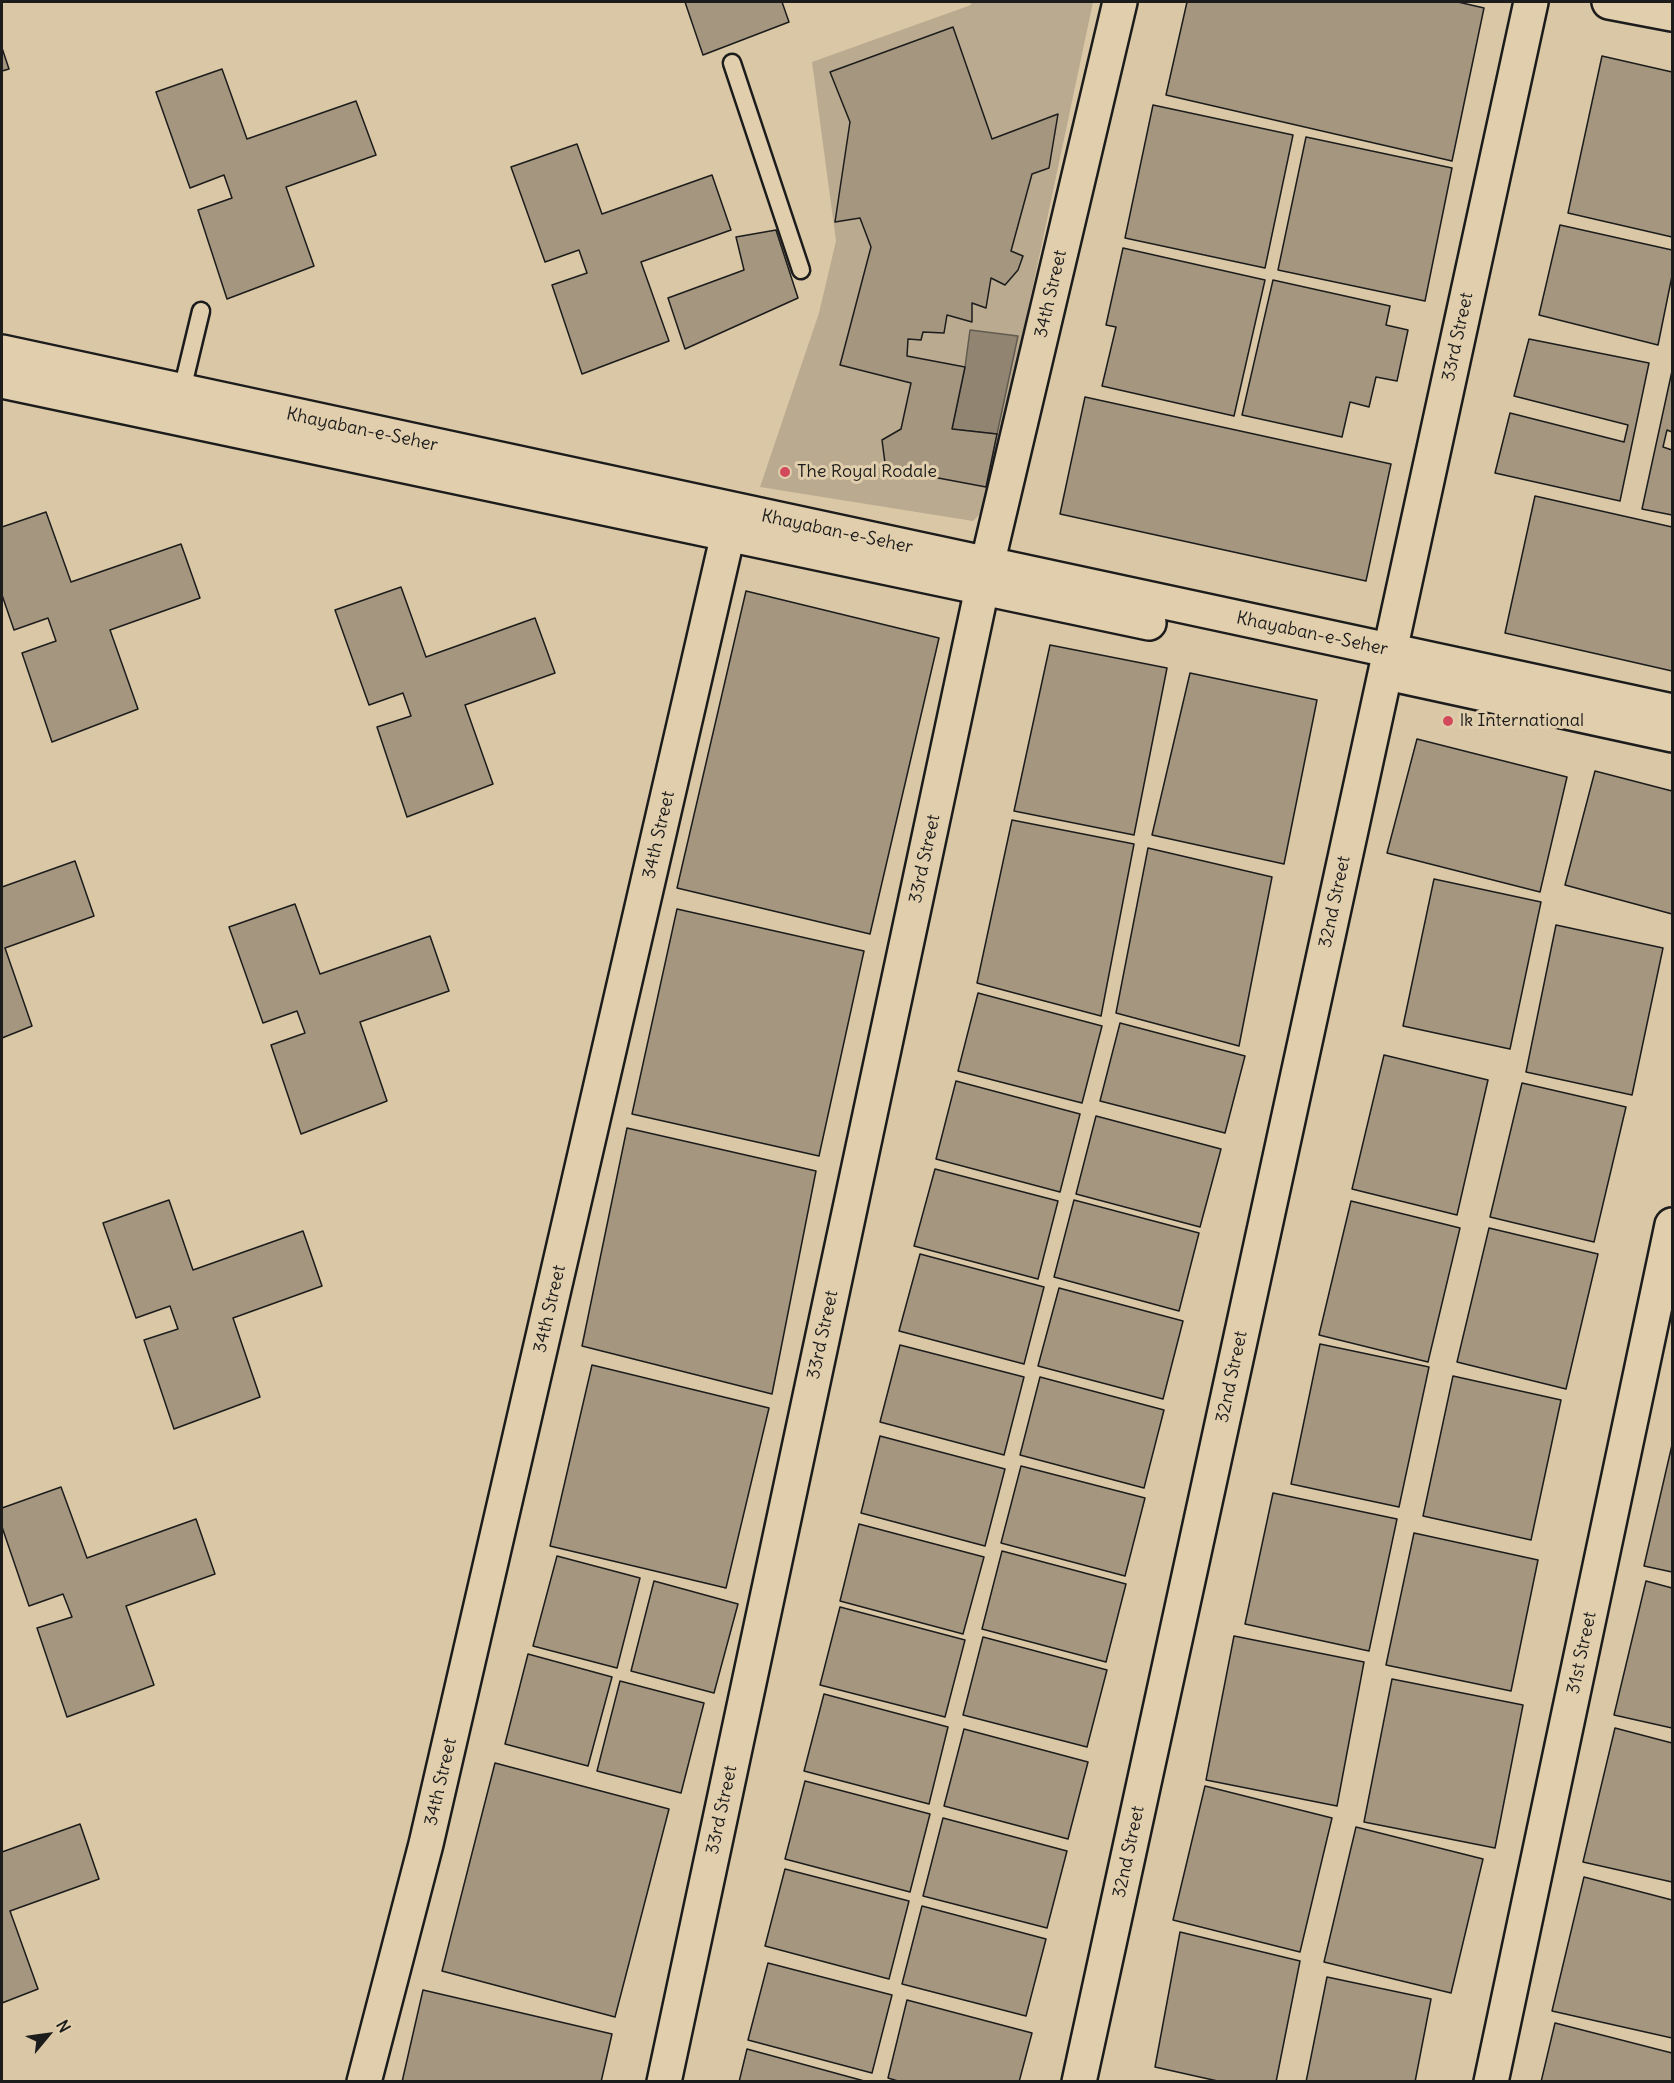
<!DOCTYPE html>
<style>
body{margin:0}
#map{position:relative;width:1674px;height:2083px;overflow:hidden;background:#d9c7a6;font-family:Delius,sans-serif}
canvas{display:block}
.frame{position:absolute;inset:0;border:3px solid #1c1c1c;pointer-events:none}
.north{position:absolute;left:18px;top:2005px;width:60px;height:60px;-webkit-text-stroke:4px #e1ceac;paint-order:stroke;rotate:61deg;font-size:16px;font-weight:700;line-height:24px;text-align:center;color:#1c1c1c}
.north::after{content:'';display:block;margin:auto;width:21px;height:27px;background:#1c1c1c;clip-path:polygon(50% 0,100% 100%,50% 72%,0 100%)}
</style>
<div id="map">
<canvas width="1674" height="2083"></canvas>
<div class="frame"></div>
<div class="north">N</div>
</div>
<script>
const context = document.querySelector('canvas').getContext('2d');
context.lineJoin = 'round';
function fillPath(path, color) {
  context.fillStyle = color;
  context.fill(path, 'evenodd');
}
function strokePath(path, color, width, dash) {
  context.strokeStyle = color;
  context.lineWidth = width;
  context.lineCap = dash ? 'butt' : 'round';
  context.setLineDash(dash || []);
  context.stroke(path);
}
function label(font, color, halo, rows, align = 'center') {
  context.font = font + ' Delius,sans-serif';
  context.lineWidth = 6;
  context.setLineDash([]);
  context.textBaseline = 'middle';
  context.strokeStyle = halo;
  context.fillStyle = color;
  for (const [text, x, y, turn = 0] of rows) {
    context.save();
    context.translate(x, y);
    context.rotate((+turn || 0) * Math.PI / 180);
    context.textAlign = isNaN(turn) ? turn : align;
    if (halo) context.strokeText(text, 0, 0);
    context.fillText(text, 0, 0);
    context.restore();
  }
}
fillPath(new Path2D(`
 M970,2H1093L986,508L973,521L760,487L819,313L836,241L812,62L971,5Z`), '#baaa8f');
const water = new Path2D(`
 M970,330L1018,336L997,434L952,429L965,367Z`);
fillPath(water, '#918572');
strokePath(water, '#625b50', 1.5);
const building = new Path2D(`
 M685,2H782L789,22L703,55Z
 M1187,2H1458L1484,8L1452,161L1166,95Z
 M953,27L992,139L1058,114L1049,168L1032,174L1011,251L1023,256L1018,270L1005,285L991,278L986,308L972,303V322L947,315L944,333L923,332L921,340L908,339L907,356L965,367L952,429L997,434L986,487L901,471L885,463L882,440L901,429L911,383L840,365L871,247L860,218L835,222L850,122L830,72Z
 M2,48L9,69L2,71Z
 M1602,56L1672,72V237L1568,213Z
 M222,69L247,139L356,101L376,155L286,187L314,266L227,299L198,210L232,198L224,175L190,188L156,92Z
 M1153,105L1293,135L1265,268L1125,238Z
 M1306,137L1452,168L1425,301L1278,270Z
 M577,144L602,214L712,175L731,230L641,262L669,341L582,374L552,285L587,273L579,250L545,262L511,167Z
 M1560,225L1672,250V276L1658,345L1539,315Z
 M776,230L798,298L685,349L668,298L744,270L736,237Z
 M1123,248L1265,280L1234,416L1102,386L1116,327L1106,325Z
 M1273,280L1390,306L1386,325L1408,330L1397,381L1376,377L1369,407L1350,402L1342,437L1242,415Z
 M1529,339L1649,363L1620,501L1495,473L1510,413L1624,442L1628,425L1514,396Z
 M1672,371V432L1667,430L1663,447L1672,450V515L1642,509Z
 M1085,397L1391,464L1366,581L1060,514Z
 M1535,496L1672,527V671L1505,633Z
 M46,512L71,582L181,544L200,598L110,630L138,709L52,742L22,653L56,641L48,618L14,630L2,595V527Z
 M401,587L426,657L535,618L555,673L465,705L493,784L407,817L377,727L411,716L403,693L369,705L335,610Z
 M746,591L939,638L870,934L677,888Z
 M1050,645L1167,668L1134,835L1014,811Z
 M1190,673L1317,700L1284,864L1152,835Z
 M1417,739L1567,777L1540,892L1387,853Z
 M1595,771L1672,791V914L1565,885Z
 M1012,820L1134,844L1101,1016L977,983Z
 M1148,848L1272,877L1239,1046L1116,1013Z
 M75,861L94,916L5,948L32,1026L2,1038V887Z
 M1434,879L1541,902L1510,1049L1403,1026Z
 M295,904L320,974L430,936L449,991L360,1022L387,1101L301,1134L271,1045L305,1033L297,1011L263,1023L229,927Z
 M677,909L864,951L819,1156L632,1114Z
 M1556,925L1663,948L1632,1095L1526,1072Z
 M978,993L1102,1026L1082,1103L958,1071Z
 M1120,1023L1245,1056L1225,1133L1100,1101Z
 M1384,1055L1488,1080L1457,1215L1352,1189Z
 M956,1081L1080,1114L1060,1192L936,1159Z
 M1522,1083L1626,1107L1594,1242L1490,1217Z
 M1096,1116L1221,1149L1200,1227L1076,1194Z
 M627,1128L816,1171L772,1394L582,1346Z
 M935,1169L1058,1201L1038,1279L914,1246Z
 M169,1200L193,1270L303,1231L322,1286L233,1318L260,1397L174,1429L144,1340L178,1329L170,1306L136,1318L103,1223Z
 M1074,1200L1199,1233L1179,1311L1054,1277Z
 M1351,1201L1460,1228L1428,1362L1319,1335Z
 M1489,1228L1598,1254L1566,1389L1457,1362Z
 M920,1254L1044,1287L1024,1364L899,1331Z
 M1059,1288L1183,1321L1163,1399L1038,1366Z
 M1320,1344L1429,1367L1399,1507L1291,1484Z
 M900,1345L1024,1377L1004,1455L880,1422Z
 M592,1365L769,1408L726,1588L550,1546Z
 M1453,1376L1561,1400L1531,1540L1423,1516Z
 M1040,1377L1164,1410L1144,1488L1020,1455Z
 M880,1436L1005,1469L985,1546L861,1513Z
 M1672,1445V1572L1644,1566Z
 M1021,1466L1145,1498L1125,1576L1001,1543Z
 M61,1487L87,1558L196,1519L215,1574L126,1606L154,1685L67,1717L37,1628L72,1617L63,1594L29,1606L2,1527V1508Z
 M1273,1493L1397,1519L1369,1651L1245,1624Z
 M859,1524L984,1557L963,1634L840,1601Z
 M1414,1533L1538,1560L1511,1691L1386,1665Z
 M1002,1551L1126,1584L1106,1662L982,1629Z
 M557,1556L640,1578L617,1668L533,1646Z
 M654,1581L738,1604L714,1693L631,1671Z
 M1646,1581L1672,1588V1728L1614,1715Z
 M840,1607L965,1640L945,1717L820,1685Z
 M1234,1636L1364,1662L1337,1806L1206,1780Z
 M983,1637L1107,1670L1087,1747L963,1715Z
 M528,1654L612,1677L588,1766L505,1744Z
 M1392,1679L1523,1705L1495,1848L1364,1822Z
 M620,1681L704,1703L681,1793L597,1771Z
 M824,1694L948,1727L929,1804L804,1771Z
 M1615,1728L1672,1743V1882L1583,1862Z
 M964,1729L1088,1762L1068,1839L944,1806Z
 M495,1763L669,1809L615,2017L442,1971Z
 M805,1781L930,1814L910,1892L785,1859Z
 M1205,1786L1332,1818L1300,1952L1173,1920Z
 M943,1818L1067,1851L1047,1928L923,1896Z
 M80,1824L99,1879L10,1911L38,1989L2,2003V1852Z
 M1356,1827L1483,1859L1451,1993L1324,1962Z
 M785,1869L909,1901L889,1979L765,1946Z
 M1584,1877L1672,1900V2038L1552,2011Z
 M922,1906L1046,1939L1026,2016L902,1984Z
 M1180,1932L1300,1961L1276,2082H1222L1155,2067Z
 M768,1963L892,1995L872,2073L748,2040Z
 M1327,1977L1431,1999L1415,2082H1306Z
 M423,1990L612,2034L601,2082H402Z
 M907,2000L1032,2033L1019,2082H901L888,2078Z
 M1555,2023L1672,2053V2082H1541Z
 M747,2049L868,2082H739Z`);
fillPath(building, '#a5967f');
strokePath(building, '#1c1c1c', 1.5);
const service = new Path2D(`
 M732,63L801,270
 M181,394L201,311`);
const minor = new Path2D(`
 M1609,2L1672,14
 M364,2082L426,1844L728,534
 M664,2082L987,565L1120,2
 M1079,2082L1531,2
 M1491,2082L1672,1225`);
const tertiary = new Path2D(`
 M2,352L1672,711
 M2,381L1149,623
 M1396,675L1672,735`);
strokePath(service, '#1c1c1c', 21);
strokePath(minor, '#1c1c1c', 38);
strokePath(tertiary, '#1c1c1c', 38);
strokePath(service, '#e1ceac', 16);
strokePath(minor, '#e1ceac', 33);
strokePath(tertiary, '#e1ceac', 33);
for (const [x, y, r, color] of [
 [785,472,6,"#d1495b"],
 [1448,721,6,"#d1495b"]
]) {
  const dot = new Path2D();
  dot.arc(x, y, r, 0, 2 * Math.PI);
  context.fillStyle = color;
  context.fill(dot);
  strokePath(dot, '#e1ceac', 2);
}
label('18px', '#1c1c1c', '#e1ceac', [
 ["34th Street",1051,294,-77],
 ["33rd Street",1458,337,-78],
 ["Khayaban-e-Seher",362,430,12],
 ["Khayaban-e-Seher",837,532,12],
 ["Khayaban-e-Seher",1312,634,12],
 ["34th Street",659,835,-77],
 ["33rd Street",925,859,-78],
 ["32nd Street",1335,902,-78],
 ["34th Street",550,1309,-77],
 ["33rd Street",823,1335,-78],
 ["32nd Street",1232,1377,-78],
 ["31st Street",1582,1653,-78],
 ["34th Street",441,1782,-77],
 ["33rd Street",722,1810,-78],
 ["32nd Street",1129,1852,-78]
]);
label('18px', '#1c1c1c', '#e1ceac', [
 ["The Royal Rodale",797,472],
 ["lk International",1460,721]
], 'left');
</script>
